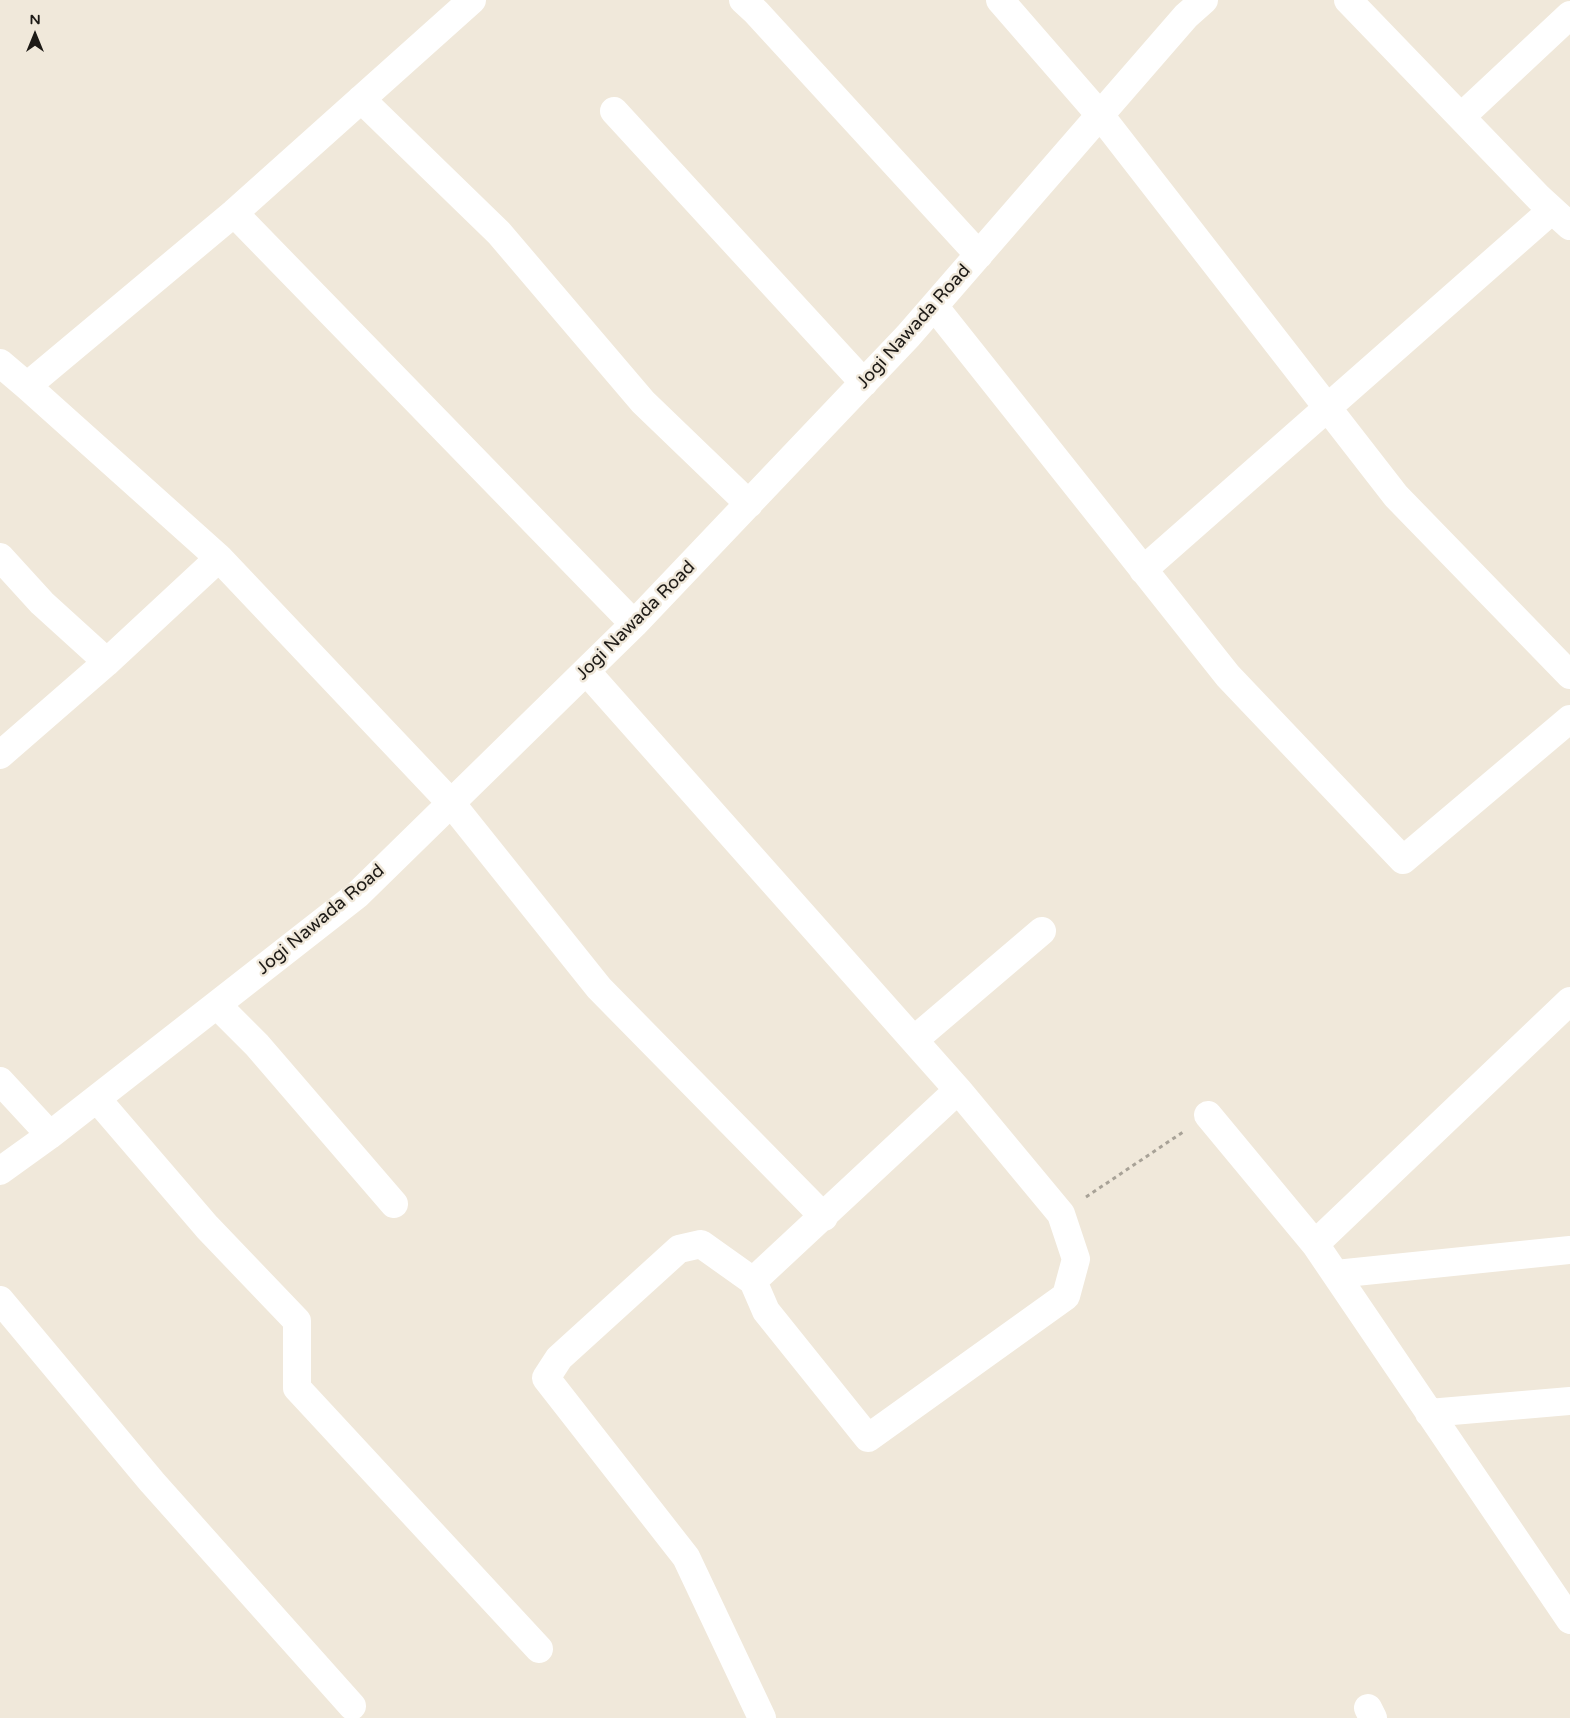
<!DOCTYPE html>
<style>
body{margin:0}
#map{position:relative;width:1570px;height:1718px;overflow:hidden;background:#f0e8da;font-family:"Varela Round",sans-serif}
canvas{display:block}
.north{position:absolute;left:10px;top:10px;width:50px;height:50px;-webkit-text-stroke:4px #f0e8da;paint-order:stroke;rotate:0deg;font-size:14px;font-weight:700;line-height:20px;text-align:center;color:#1d1a16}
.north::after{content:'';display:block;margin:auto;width:18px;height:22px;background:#1d1a16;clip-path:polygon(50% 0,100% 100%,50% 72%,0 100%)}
</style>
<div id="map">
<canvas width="1570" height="1718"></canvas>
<div class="north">N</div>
</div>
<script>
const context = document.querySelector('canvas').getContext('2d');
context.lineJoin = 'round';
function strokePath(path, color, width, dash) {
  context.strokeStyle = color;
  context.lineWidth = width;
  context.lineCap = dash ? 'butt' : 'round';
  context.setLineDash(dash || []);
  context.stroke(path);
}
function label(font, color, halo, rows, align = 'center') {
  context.font = font + ' "Varela Round",sans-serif';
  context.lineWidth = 5;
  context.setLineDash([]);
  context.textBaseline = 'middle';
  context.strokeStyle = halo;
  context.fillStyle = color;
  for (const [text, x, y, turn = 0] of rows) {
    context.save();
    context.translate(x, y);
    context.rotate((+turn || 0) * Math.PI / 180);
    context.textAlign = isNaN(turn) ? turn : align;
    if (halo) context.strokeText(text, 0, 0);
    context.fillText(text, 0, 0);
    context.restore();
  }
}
strokePath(new Path2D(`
 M1086,1197L1183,1132`), '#a8a297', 3, [4, 4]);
strokePath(new Path2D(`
 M743,0L756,12L979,255
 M1000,0L1100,115L1396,496L1570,675
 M1348,0L1539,198L1570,226
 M361,99L499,233L643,402L749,504
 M614,111L864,383
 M1461,117L1570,15
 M234,213L634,624
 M934,306L1228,676L1403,860L1570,719
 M0,363L27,386L234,213L472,0
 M27,386L219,558L451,803L599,988L824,1217
 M0,557L42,603L107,662
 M1143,570L1552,210
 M586,671L958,1090L1061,1214L1076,1259L1066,1296L868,1438L766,1311L753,1281L701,1244L679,1249L559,1358L546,1378L686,1557L762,1718
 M0,755L107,662L219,558
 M217,1005L257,1045L394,1204
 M914,1040L1042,931
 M0,1081L50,1135
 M97,1099L207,1227L297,1321V1388L539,1649
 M1208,1115L1315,1244L1570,1620
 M0,1171L50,1135L357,895L634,624L908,336L1186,16L1204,0
 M1315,1244L1570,1001
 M1336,1274L1570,1250
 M753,1281L958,1090
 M0,1300L152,1482L352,1706
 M1429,1413L1570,1401
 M1368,1708L1373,1718`), '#fff', 28);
label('18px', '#1d1a16', '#f0e8da', [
 ["Jogi Nawada Road",914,327,-48],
 ["Jogi Nawada Road",636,621,-45],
 ["Jogi Nawada Road",321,920,-40]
]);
</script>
